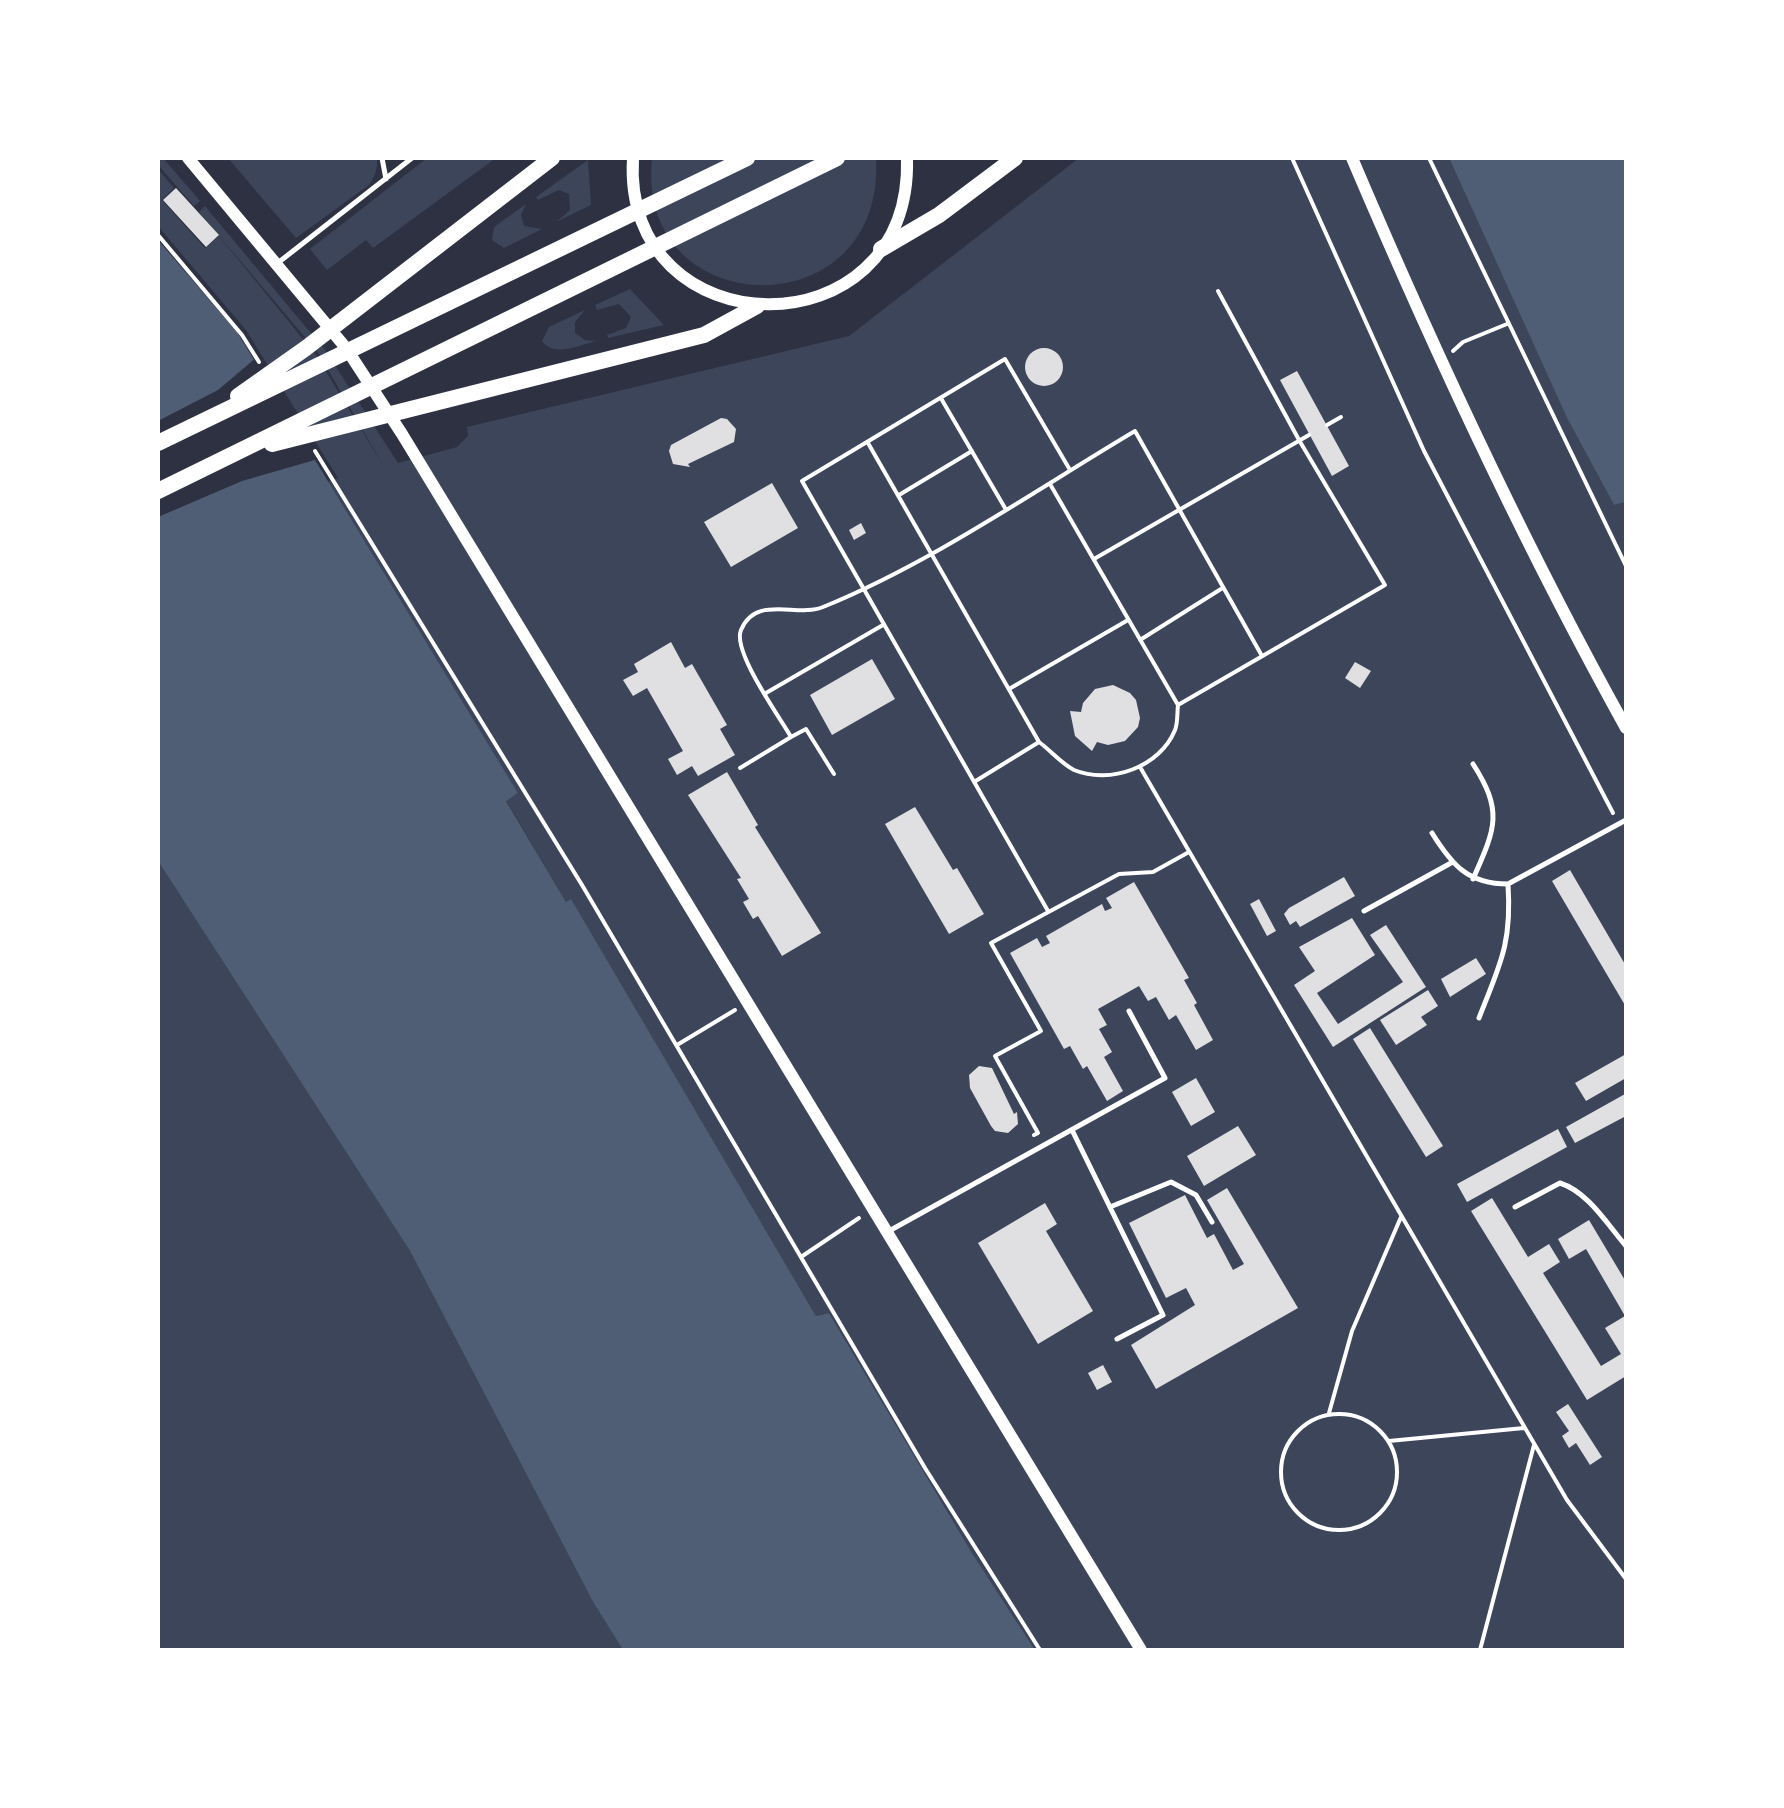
<!DOCTYPE html>
<style>
body{margin:0}
#map{position:relative;width:1784px;height:1808px;overflow:hidden;background:#2d3142;font-family:Quicksand,sans-serif}
canvas{display:block}
.frame{position:absolute;inset:0;border:160px solid #fff;pointer-events:none}
</style>
<div id="map">
<canvas width="1784" height="1808"></canvas>
<div class="frame"></div>
</div>
<script>
const context = document.querySelector('canvas').getContext('2d');
context.lineJoin = 'round';
function fillPath(path, color) {
  context.fillStyle = color;
  context.fill(path, 'evenodd');
}
function strokePath(path, color, width, dash) {
  context.strokeStyle = color;
  context.lineWidth = width;
  context.lineCap = dash ? 'butt' : 'round';
  context.setLineDash(dash || []);
  context.stroke(path);
}
fillPath(new Path2D(`
 M158,158H163L200,201L194,206L158,165Z
 M228,158H377C378,169 375,176 369,185L296,238Z
 M427,158H496L373,248L366,240L327,270L310,249Z
 M652,158H876C886,331 634,324 652,158Z
 M1079,158H1449L1567,418L1614,505L1626,502V1650H1035L972,1553L829,1313L816,1316L571,900L566,902L506,800L518,793L327,482L338,478L246,330L158,226V169L174,188L162,200L205,248L219,236L316,355L384,467L319,354L199,212L205,206L325,350L398,463L457,447L468,436L467,427L849,336Z
 M588,160L591,205L556,222L570,210L569,194L559,190L538,200L536,197Z
 M526,204L521,215L524,226L542,229L504,248L492,240L494,227Z
 M630,289L664,325L608,338L607,335L626,328L631,317L619,304L597,310L595,305Z
 M585,310L575,322V333L585,340L596,341C580,345 554,358 542,341L549,327Z
 M158,861L410,1251L593,1602L623,1650H158Z`), '#3c4559');
fillPath(new Path2D(`
 M1449,158H1626V502L1614,505L1567,418Z
 M158,240L237,332L518,793L506,801L566,902L571,899L816,1316L829,1313L972,1553L1035,1650H623L593,1602L410,1251L158,861Z`), '#4f5d75');
fillPath(new Path2D(`
 M257,357L318,459L242,481L158,517V421L218,390Z`), '#2d3142');
fillPath(new Path2D(`
 M176,188L219,235L206,247L163,200Z
 M1025 367a19 19 0 1 1 38 0a19 19 0 1 1-38 0Z
 M1297,371L1349,466L1332,476L1280,380Z
 M721,418L727,419L736,429L734,442L688,464L690,467L673,464L669,451L671,445Z
 M772,483L798,528L731,567L704,522Z
 M861,523L866,533L854,540L849,530Z
 M671,642L685,668L692,664L727,725L720,729L735,755L698,776L692,766L677,775L668,759L683,751L647,688L633,696L623,680L638,672L634,664Z
 M872,659L895,699L832,735L810,695Z
 M1355,662L1371,671L1360,688L1345,678Z
 M1113,685L1130,693L1136,700L1140,718L1138,727L1125,741L1108,745L1097,742L1092,751L1075,736L1070,711L1081,712L1083,703L1095,689Z
 M727,772L758,825L755,827L821,933L782,956L758,916L753,919L743,902L749,899L737,879L741,878L688,795Z
 M915,807L953,870L957,868L984,914L949,934L885,824Z
 M1570,870L1626,966V1007L1552,881Z
 M1344,877L1355,896L1300,927L1296,921L1290,925L1284,914L1289,908Z
 M1134,882L1189,978L1184,980L1197,1003L1194,1005L1213,1040L1196,1050L1176,1015L1169,1020L1156,997L1148,1001L1139,986L1098,1009L1107,1025L1099,1029L1112,1052L1104,1057L1123,1091L1107,1101L1087,1066L1083,1069L1070,1046L1064,1049L1010,953L1037,938L1042,947L1050,943L1046,936L1102,904L1105,911L1112,908L1106,898Z
 M1259,899L1276,931L1267,936L1250,904Z
 M1352,918L1375,955L1317,993L1338,1024L1403,982L1370,935L1386,925L1426,987L1333,1047L1294,985L1315,971L1299,947Z
 M1476,958L1486,974L1450,997L1441,979Z
 M1428,990L1438,1006L1421,1017L1427,1025L1396,1045L1380,1020Z
 M1370,1028L1443,1146L1426,1157L1353,1039Z
 M1626,1054V1078L1586,1101L1575,1083Z
 M979,1066L992,1068L1014,1114L1017,1112L1018,1124L1008,1133L995,1131L991,1126L970,1088L969,1075Z
 M1196,1078L1215,1112L1191,1126L1172,1092Z
 M1625,1094L1626,1116L1575,1143L1566,1127Z
 M1238,1126L1256,1155L1204,1186L1187,1156Z
 M1558,1129L1567,1147L1467,1202L1457,1184Z
 M1227,1188L1298,1308L1156,1389L1131,1345L1195,1305L1186,1288L1166,1298L1129,1223L1185,1195L1207,1238L1214,1234L1233,1270L1244,1264L1207,1200Z
 M1492,1198L1528,1257L1549,1244L1560,1262L1543,1273L1601,1366L1621,1354L1605,1328L1625,1316L1586,1249L1569,1259L1558,1239L1589,1220L1626,1282V1376L1587,1400L1471,1211Z
 M1045,1203L1057,1224L1046,1231L1093,1311L1038,1344L978,1243Z
 M1103,1365L1112,1382L1097,1390L1088,1373Z
 M1568,1404L1602,1457L1590,1465L1576,1443L1569,1448L1562,1436L1569,1431L1556,1412Z`), '#e0e0e3');
strokePath(new Path2D(`
 M1292,158L1424,451L1613,813
 M1429,158L1626,566
 M158,235L242,335L259,362
 M1453,351L1463,342L1507,324
 M942,400L1005,508
 M1327,425L1341,417
 M868,443L1039,742C1050,750 1062,764 1074,770C1110,785 1160,767 1175,730C1178,723 1177,713 1178,705
 M315,451L582,885L925,1468L1040,1650
 M1050,484L1178,705L1385,585L1299,440L1218,291
 M899,495L972,451
 M1094,559L1309,435
 M1140,640L1221,589
 M1009,689L1128,620
 M766,693L883,625
 M791,737L806,729L834,774
 M1140,767L1567,1500L1626,1579
 M740,768L791,737C779,716 732,651 741,630C756,594 797,618 823,607C931,563 1034,491 1135,431L1262,656
 M974,782L1039,742
 M1048,911L802,481L1005,359L1070,470
 M677,1045L735,1010
 M1034,1135L1038,1133L995,1056L1041,1031L991,943L1119,874L1153,872L1189,852
 M801,1257L859,1218
 M1329,1413L1352,1331L1401,1217
 M1281 1472a58 58 0 1 1 116 0a58 58 0 1 1-116 0Z
 M1389,1441L1524,1428
 M1480,1650L1534,1445`), '#fff', 4);
strokePath(new Path2D(`
 M382,158L386,179
 M279,262L412,158
 M1473,764C1504,812 1495,829 1473,879
 M1432,833C1452,865 1468,884 1508,884L1626,820
 M1364,911L1451,863
 M1479,1018C1500,964 1512,944 1508,884
 M1072,1130L1163,1315L1117,1339
 M1110,1207L1171,1182L1196,1195L1212,1222
 M1515,1207L1560,1183C1588,1192 1607,1224 1626,1246
 M889,1231L1165,1078L1129,1011`), '#fff', 5);
strokePath(new Path2D(`
 M188,158L346,348L402,434L1141,1650
 M633,158C621,350 913,356 907,158
 M1352,158C1435,353 1523,543 1626,728`), '#fff', 12);
strokePath(new Path2D(`
 M881,249L939,215L1015,158
 M238,396L306,348L552,158
 M158,443L747,158
 M272,444L704,335L757,306
 M158,491L837,158`), '#fff', 16);
</script>
